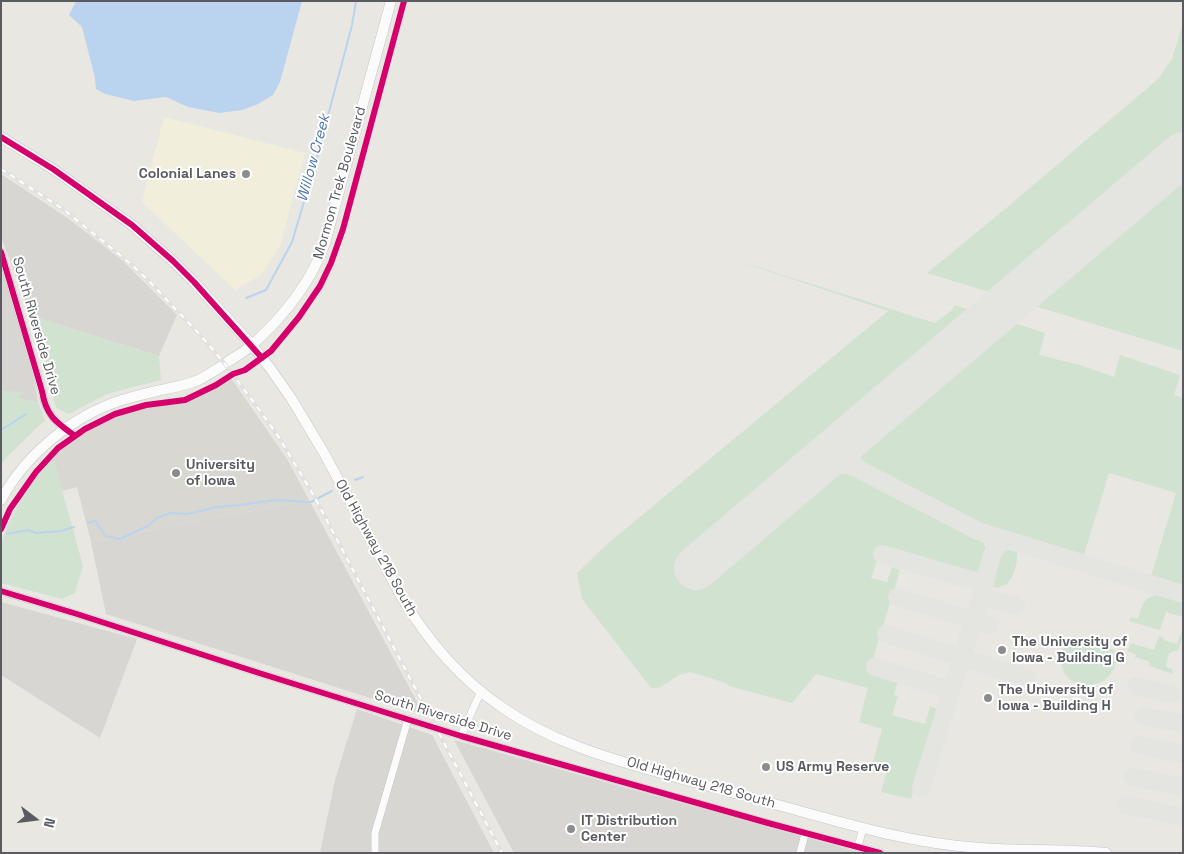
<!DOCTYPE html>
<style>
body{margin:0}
#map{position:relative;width:1184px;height:854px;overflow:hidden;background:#e8e7e2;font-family:"Space Grotesk",sans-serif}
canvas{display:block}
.frame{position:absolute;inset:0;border:2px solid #595b60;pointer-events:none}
.north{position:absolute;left:10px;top:794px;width:50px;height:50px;-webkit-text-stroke:4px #fff;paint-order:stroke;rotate:105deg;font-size:14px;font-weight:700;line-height:20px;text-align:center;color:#595b60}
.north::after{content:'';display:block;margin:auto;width:18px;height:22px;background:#595b60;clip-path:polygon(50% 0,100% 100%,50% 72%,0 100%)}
</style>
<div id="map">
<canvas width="1184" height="854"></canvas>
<div class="frame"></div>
<div class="north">N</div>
</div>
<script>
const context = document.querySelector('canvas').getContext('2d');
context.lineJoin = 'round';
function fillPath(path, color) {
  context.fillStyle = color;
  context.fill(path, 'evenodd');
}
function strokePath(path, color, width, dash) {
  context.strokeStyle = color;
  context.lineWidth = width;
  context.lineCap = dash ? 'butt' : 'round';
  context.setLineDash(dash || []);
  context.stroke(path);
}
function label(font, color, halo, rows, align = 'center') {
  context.font = font + ' "Space Grotesk",sans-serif';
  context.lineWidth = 4;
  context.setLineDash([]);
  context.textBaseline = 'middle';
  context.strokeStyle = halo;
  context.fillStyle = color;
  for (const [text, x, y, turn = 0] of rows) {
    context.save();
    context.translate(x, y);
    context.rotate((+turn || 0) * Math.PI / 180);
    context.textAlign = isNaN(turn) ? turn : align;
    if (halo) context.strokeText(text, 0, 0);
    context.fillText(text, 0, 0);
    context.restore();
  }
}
fillPath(new Path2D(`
 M164,117L305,153L280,246L261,275L235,290L142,202Z`), '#f1eedc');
fillPath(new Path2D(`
 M1,174L69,219L123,261L177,315L159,356L31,316L1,237Z
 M1,269L7,283L34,379L38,402L1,396Z
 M309,500L424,715L106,614L91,542Z
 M1,602L137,639L100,738L1,675Z
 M357,709L432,735L494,853H320L335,780Z
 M454,740L861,853H514Z`), '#d7d6d2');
fillPath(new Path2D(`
 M231,378L287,459L309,500L91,542L77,487L62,491L53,457L65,445L93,428L123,414L147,406L174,404L193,399Z`), '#d8d7d1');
fillPath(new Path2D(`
 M1183,14V139L999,295L927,273L998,215L1158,79L1172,59L1182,27Z
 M1183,169V351L1025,303Z
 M726,257L935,323L951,311L955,305L979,313L681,567L695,585L826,473C839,470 845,472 857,477L983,542C989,552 986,560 984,571L973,572L882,545L871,578L887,582L892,567L900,570L869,672L898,681L894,695L898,696L892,715L925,724L930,706L939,709L911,799L881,792L888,767L872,765L882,729L859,722L868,688L816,674L792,703L729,686L726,683L690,672L679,675L659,688H651L582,599L577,573L605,546L888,311Z
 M31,316L159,356L161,380L107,394L69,414L56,408Z
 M1005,320L1045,333L1039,355L1080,365L1114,377L1120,355L1180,375L1174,395L1183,398V586L1151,576L1176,493L1109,473L1084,555L974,521L866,465C858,459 857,452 859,443Z
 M1,390L24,393L18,398L38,402L45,420L6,458L1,465Z
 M53,457L83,566L75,593L62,599L1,583C1,570 0,556 2,544C9,513 33,481 53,457Z
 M1008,550L1017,551C1018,564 1014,576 1006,585H1004L997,588L991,586C990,579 994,563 998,557C1000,554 1004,551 1008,550Z
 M1156,595L1183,601V617L1166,612L1160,630L1129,621L1131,617L1138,619C1142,606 1142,599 1156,595Z
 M1183,627V636L1178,650L1169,653L1166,665L1168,668L1172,669L1173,674L1149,666L1150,662L1136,657L1134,663L1136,654L1127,651L1131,643L1154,650L1159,636L1164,638V640L1177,644Z
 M1073,637L1114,650C1127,689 1060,701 1061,657C1062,649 1066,642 1073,637Z`), '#d1e3d0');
fillPath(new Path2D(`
 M76,1H302L280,82L273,95L256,105L242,110L219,113L188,107L166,97L134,101L105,94L96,89L95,78L82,27L69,15Z`), '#bad3ef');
strokePath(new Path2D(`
 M246,298L266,290L292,242L315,165L352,25L356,1
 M1,430L26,414
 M355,480L363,477
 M88,523L95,521L106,536L119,539L148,526L157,518L169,513L187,514L217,507L240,505L275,500L311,502L332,491
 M7,534L28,530L36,533L61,531L74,527`), '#bad3ef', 2);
strokePath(new Path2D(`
 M1154,180L1183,156
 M858,469C848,458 848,442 859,431L906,391
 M762,513L814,470C829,462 843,462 858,469L978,531L1183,594
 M882,554L985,584
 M981,596L1016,606
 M897,597L990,625
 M886,634L1027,678
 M875,667L951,690
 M1136,686L1171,694
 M1144,716L1183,724
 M1139,745L1183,754
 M1133,777L1183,787
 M921,788L985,584C989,568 990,546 1006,540
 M1127,805L1183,817`), '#e4e4e1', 18);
strokePath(new Path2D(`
 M696,568L1183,154`), '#e4e4e1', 44);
const street = new Path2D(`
 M1,252L42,391C45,409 51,418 65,429
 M1,591L77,614L259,673L461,736L768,823L880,853
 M461,736L481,691
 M858,846L863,828
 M375,853V833L408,719
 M800,853L805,834`);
const secondary = new Path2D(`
 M1,137L53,169L132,225L173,261L194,282L252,345L270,368L291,398L324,453L401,596C427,640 460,679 503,708C549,740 601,756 654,771C688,780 722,790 756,799C830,819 904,843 981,848C1023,851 1065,849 1106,853
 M1,500C26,454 72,416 122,400C136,396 151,392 166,389C176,387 186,385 196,381C206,377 215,370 225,364C234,357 245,352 253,344C284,316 311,282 325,243L391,1`);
strokePath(street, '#c5c5c5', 8);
strokePath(secondary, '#c5c6c5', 11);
strokePath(street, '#fcfbfb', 7);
strokePath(secondary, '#fcfbfb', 10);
const rail = new Path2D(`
 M1,169L63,209L131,264L149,281L202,337L225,364L255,404L278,436L314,496L502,853`);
strokePath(rail, '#e1e1e0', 4);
strokePath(rail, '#fff', 2, [5.5]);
strokePath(new Path2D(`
 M1,137L53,169L132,225L173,261L194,282L262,358
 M1,252L42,391C46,416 56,422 75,436
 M1,529L10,509L36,472L58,448L85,429L115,414L146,405L185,400L216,385L233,374L245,370L271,351L299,317L320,286L331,263L343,229L404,1
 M1,591L77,614L259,673L461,736L768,823L880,853`), '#d6006c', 6);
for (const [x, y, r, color] of [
 [246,174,5,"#8b8c8e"],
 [176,473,5,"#8b8c8e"],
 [1002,650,5,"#8b8c8e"],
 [988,698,5,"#8b8c8e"],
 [766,767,5,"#8b8c8e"],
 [571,829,5,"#8b8c8e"]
]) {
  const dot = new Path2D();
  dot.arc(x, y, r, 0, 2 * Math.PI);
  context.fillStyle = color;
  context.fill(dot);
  strokePath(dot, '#fff', 2);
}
label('bold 14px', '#595b60', '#fff', [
 ["Colonial Lanes",236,174,"right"],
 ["University",186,465],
 ["of Iowa",186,481],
 ["The University of",1012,642],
 ["Iowa - Building G",1012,658],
 ["The University of",998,690],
 ["Iowa - Building H",998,706],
 ["US Army Reserve",776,767],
 ["IT Distribution",581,821],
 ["Center",581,837]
], 'left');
label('14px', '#595b60', '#fff', [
 ["Mormon Trek Boulevard",340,183,-74],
 ["South Riverside Drive",36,326,74],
 ["Old Highway 218 South",376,548,61],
 ["South Riverside Drive",443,716,17],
 ["Old Highway 218 South",701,783,16]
]);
label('italic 15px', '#4d75b4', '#fff', [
 ["Willow Creek",314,158,-75]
]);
</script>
